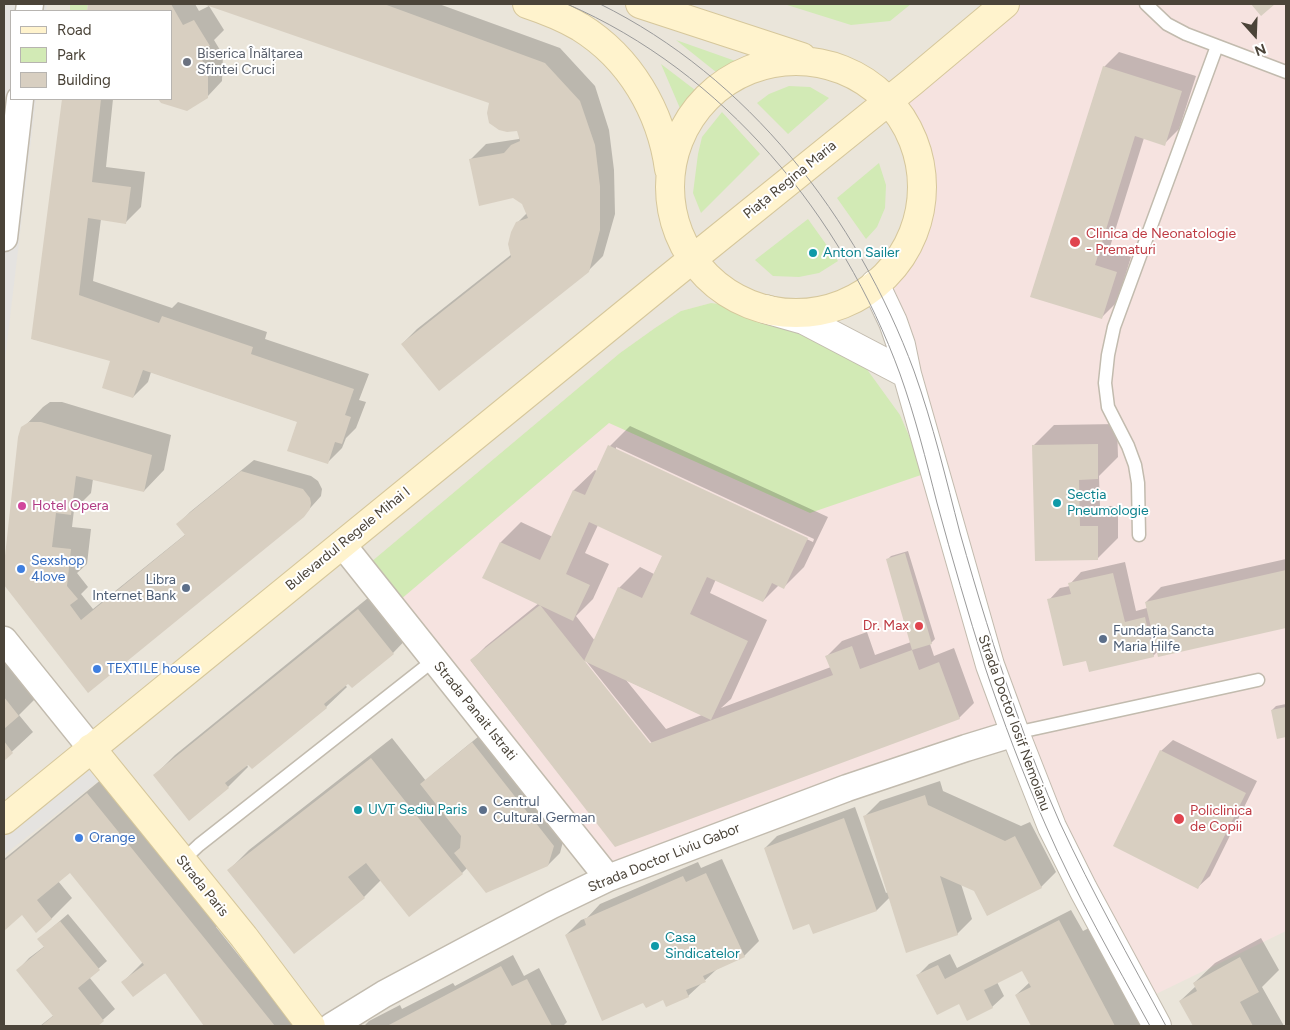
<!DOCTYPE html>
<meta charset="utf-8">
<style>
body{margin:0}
#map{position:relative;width:1290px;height:1030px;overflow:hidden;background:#f6f3ec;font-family:Figtree,sans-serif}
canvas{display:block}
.frame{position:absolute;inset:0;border:5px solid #4b4439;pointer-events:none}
.legend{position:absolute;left:10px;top:10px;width:162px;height:90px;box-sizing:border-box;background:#fff;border:1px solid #b7b4b0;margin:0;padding:6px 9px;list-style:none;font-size:15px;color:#4b4439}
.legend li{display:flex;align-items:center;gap:10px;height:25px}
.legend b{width:25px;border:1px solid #b7b4b0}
.north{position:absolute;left:1230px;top:10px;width:50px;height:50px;-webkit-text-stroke:4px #fff;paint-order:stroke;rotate:160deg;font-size:14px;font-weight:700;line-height:20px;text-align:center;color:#4b4439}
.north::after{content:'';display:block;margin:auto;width:18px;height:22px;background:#4b4439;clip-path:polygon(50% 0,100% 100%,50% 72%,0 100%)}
</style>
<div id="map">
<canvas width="1290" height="1030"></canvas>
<div class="frame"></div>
<ul class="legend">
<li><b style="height:6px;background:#fff3cd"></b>Road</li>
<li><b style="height:14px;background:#d2eab5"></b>Park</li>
<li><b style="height:14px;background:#d8cfc1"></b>Building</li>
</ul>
<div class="north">N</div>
</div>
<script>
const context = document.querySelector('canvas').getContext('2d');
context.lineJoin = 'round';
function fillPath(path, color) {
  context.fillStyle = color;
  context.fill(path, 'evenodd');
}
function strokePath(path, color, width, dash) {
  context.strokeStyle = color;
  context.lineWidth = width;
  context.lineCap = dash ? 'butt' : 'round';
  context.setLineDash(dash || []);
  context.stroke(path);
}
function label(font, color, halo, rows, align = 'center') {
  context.font = font + ' Figtree,sans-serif';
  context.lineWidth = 4;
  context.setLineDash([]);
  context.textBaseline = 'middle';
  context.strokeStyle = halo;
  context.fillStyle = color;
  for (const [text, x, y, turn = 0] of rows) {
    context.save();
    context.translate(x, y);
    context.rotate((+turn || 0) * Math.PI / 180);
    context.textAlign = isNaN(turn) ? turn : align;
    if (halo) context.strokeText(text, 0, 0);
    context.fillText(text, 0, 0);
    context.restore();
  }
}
fillPath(new Path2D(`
 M4,4H1136L1286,590V1026H4ZM11,11H171V99H11Z`), '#eae5da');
fillPath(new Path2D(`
 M1007,4H1286V931L1154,995L1091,885L999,662L879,281L888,273L902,255L912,235L918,216L922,191L921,169L916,148L905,124L888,101Z
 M711,303L747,307L900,415L914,447L1000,728L615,866L371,562L620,353L655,328L681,311Z`), '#f6e3e0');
fillPath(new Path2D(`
 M70,4H88L87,11H70Z
 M784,4H911L890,21L851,25Z
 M676,40L744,64L721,76Z
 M661,64L699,93L682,113Z
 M789,86L810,87L829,98L788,134L757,103L769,94Z
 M722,112L760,154L701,213L693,193L698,154L702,137Z
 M879,163L886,185L885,208L877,227L866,239L837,198Z
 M808,219L838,261L819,273L799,277L773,276L755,260Z
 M711,303L747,307L776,314L866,368L900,415L914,447L921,475L810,513L609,423L400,600L371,562L620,353L655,328L681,311Z`), '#d2eab5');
fillPath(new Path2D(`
 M4,4H47L46,11H11V99H36L4,368Z
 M91,748L110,772L4,855V819Z`), '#e5e3e0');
fillPath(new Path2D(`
 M89,4H195L199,11L209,6L224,30L214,40L223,55L222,81L207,97L162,102L160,99H171V11H88Z
 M206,4H439L560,48L595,86L609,130L614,170L615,214L603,256L588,271L402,344L417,329L512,254L517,223L527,213L523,203L471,159L486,144L519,139L520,137L518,130L490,102Z
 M1119,52L1196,76L1179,129L1164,144L1144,138L1109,250L1131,257L1117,302L1102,317L1032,296L1104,67Z
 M63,99H113L106,167L145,172L141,207L126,222L101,219L93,281L172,308L178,302L267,332L265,339L369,374L359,400L366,402L356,428L346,438L342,448L327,463L299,422L151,372L148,382L133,397L111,360L33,339Z
 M50,402H62L171,435L164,470L144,491L93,479L91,493L74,510L72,527L91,529L87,564L77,573L88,587L81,594L93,609L186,534L178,524L190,512L254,460L311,476L318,481L322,489L321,496L303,516L88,691L4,583L19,438L23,428L43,407Z
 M1117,424L1118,457L1099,476L1100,506H1118V538L1098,558L1033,446L1054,425Z
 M630,426L828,517L804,567L784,587L779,585L763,601L716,579L710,593L767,620L731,699L721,708L831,667L827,656L842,641L867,632L875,655L911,642L887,560L891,556L908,551L935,639L930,644L934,656L954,648L974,703L959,718L615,845L471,661L486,646L539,603L484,578L501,542L521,522L553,537L574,490L595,470L597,471L610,446ZM616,447L814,539L813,542L616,450ZM598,525L663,555L654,574L640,567L619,588L595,641L576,616L593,599L609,564L585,553ZM583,661H586L655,747L653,749ZM626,680L702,715L666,729Z
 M1286,559V627L1159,655L1158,651L1153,656L1087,659L1049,600L1060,588L1070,586V584L1081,572L1125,562L1136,611L1147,608L1146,602L1161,587Z
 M379,589L413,632L393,653L352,687L348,682L345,685L347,687L326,707L247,765L248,767L228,787L155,775L175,755Z
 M4,651L39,695L19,715L33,732L4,759Z
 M1286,704V736L1278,738L1272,710L1276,706Z
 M484,732L565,834L560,853L548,865L467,868L462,873L381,880L364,897L294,952L229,870L249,850L392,738L426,781L434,773Z
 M1173,740L1257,781L1210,876L1198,887L1161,751Z
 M108,774L225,919L216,927L295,1026H206L166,973L123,982L143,962L70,871L58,881L72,898L52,918L36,931L22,914L4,929V859Z
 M940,781L943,791L1021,826L1030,822L1056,872L1041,887L975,890L961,884L972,919L957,934L890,897L877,910L814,933L810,922L765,848L777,836L855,807L886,893L888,892L865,816L880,801Z
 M722,859L759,941L744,956L717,969L688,996L667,1005L664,999L644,1001L566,935L581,920L587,918L600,904L698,862L701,868Z
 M1071,910L1083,931L1093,926L1146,1026H1033L1016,995L1030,982L1023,969L997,982L1004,996L992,1007L959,1003L918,975L929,964L950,954L957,968Z
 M68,914L107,961L89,977L115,1009L96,1026H40L54,1015L18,970L29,958L45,946L39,939Z
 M1261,938L1279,970L1262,987L1284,1026H1194L1180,1001L1196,986L1194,983L1215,963Z
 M513,955L524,976L539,968L567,1022L563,1026H364L369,1021L400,1005L402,1009L453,983L455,986Z`), '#0003');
fillPath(new Path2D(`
 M88,4H171L183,25L194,20L210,46L198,53L208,70V98L187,111L161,103L158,99H171V11H87Z
 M203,4H384L545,63L580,101L595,145L600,186V230L589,272L439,391L401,344L511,257L508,244L511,232L516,222L528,218L522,204L513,198L479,206L469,159L504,153L511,145L520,141L517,131L507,132L499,130L489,123L487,113L489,103Z
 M1251,4H1275L1261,16Z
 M1103,66L1182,91L1165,146L1135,136L1095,265L1117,272L1102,319L1030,297Z
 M62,99H101L92,182L131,187L126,224L88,218L79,295L159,323L162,316L253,347L251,354L354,389L345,415L351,417L342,444L335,442L328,464L287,451L297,422L143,370L133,398L102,388L110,361L31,339Z
 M29,422H41L152,455L144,492L76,476L71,515L56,513L52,547L71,549L67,586L78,599L70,605L81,620L185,535L176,524L241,471L303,489L310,498L311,503L310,509L304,517L88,693L4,585V565L18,437L21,427Z
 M1098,444V479L1079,480L1080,526H1098V560L1035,561L1032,445Z
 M608,445L808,538L784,589L772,583L763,602L707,577L690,614L748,641L711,720L584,661L618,587L642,598L662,556L589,522L566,574L590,585L573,621L482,578L500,542L540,560L573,490L585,495Z
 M905,553L932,644L912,650L886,559Z
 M1286,570V628L1158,657L1145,602Z
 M1113,573L1125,622L1145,617L1154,657L1089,672L1086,661L1063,666L1047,599L1071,594L1068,583Z
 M540,605L650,743L833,675L825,656L852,646L860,669L912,650L919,670L939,662L960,719L615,847L470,660Z
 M358,609L394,654L352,688L348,684L324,704L327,708L252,769L248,765L225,783L229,788L189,821L153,775Z
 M4,697L19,716L4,729Z
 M1286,707V737L1277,739L1271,710Z
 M4,741L13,753L4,761Z
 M472,742L554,846L548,866L486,893L454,853L460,848L461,836L420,784Z
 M1160,750L1246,793L1198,889L1113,846Z
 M371,758L463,874L409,917L366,863L348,877L365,898L294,954L227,870Z
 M87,793L206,940L275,1026H204L165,973L133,997L121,982L144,965L70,873L37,900L52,919L36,933L22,915L4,931V861Z
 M925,795L928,805L1005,841L1015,836L1042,888L987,916L974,891L940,876L958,935L906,953L863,816Z
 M844,818L877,911L813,934L809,924L793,930L764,848Z
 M706,873L745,957L703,976L706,982L686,990L689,997L666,1007L663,1000L646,1008L643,1003L602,1021L565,935L586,925L584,919L683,876L686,882Z
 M1059,920L1115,1026H1031L1015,995L1031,987L1022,971L984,990L993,1008L967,1021L959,1004L937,1015L916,975L938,965L945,979Z
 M60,921L100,970L78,988L104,1021L98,1026H41L53,1016L16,970L44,947L37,939Z
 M1240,957L1259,992L1240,1002L1253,1026H1193L1179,1001L1197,991L1193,983Z
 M501,966L512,986L527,979L552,1026H387Z`), '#d8cfc1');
const service = new Path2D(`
 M1146,4L1167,24L1186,34L1286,72
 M1139,535L1138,483L1135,465L1128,446L1108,407L1105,383L1108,355L1114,327L1217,46
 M1015,733L1258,680
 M182,861L199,845L434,660`);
const minor = new Path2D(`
 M29,11L30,4
 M4,238L20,99
 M342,544L608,878
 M4,640L91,748
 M332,1026L384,994L474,946L552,905L608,878L847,788L966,748L1015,733`);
const tertiary = new Path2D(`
 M875,284L893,322L901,345L907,374L990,665L1015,733L1052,827L1083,889L1157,1026
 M765,309L804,320L907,374`);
const secondary = new Path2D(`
 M527,4C545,10 563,17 580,27C630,58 661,111 669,169
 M640,4L802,57
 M670 187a126 126 0 1 1 252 0a126 126 0 1 1-252 0Z
 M91,748L244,937L311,1026
 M4,820L664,282L912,82L1005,4`);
strokePath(service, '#c2bbae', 15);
strokePath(minor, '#c2bbae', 29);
strokePath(tertiary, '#c2bbae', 30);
strokePath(secondary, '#d6c79b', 30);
strokePath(service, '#fff', 12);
strokePath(minor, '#fff', 26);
strokePath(tertiary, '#fff', 28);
strokePath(secondary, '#fff3cd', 28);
strokePath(new Path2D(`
 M567,4C724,72 842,215 900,374C915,416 926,460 937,503C952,558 968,613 985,667C1003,721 1023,774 1046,826C1076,895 1114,960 1150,1026
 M600,4C748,77 857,217 914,371C933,424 946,479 960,533C977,593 995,652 1016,711C1029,749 1044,787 1060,823C1092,892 1130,959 1166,1026`), '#9a9a9a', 1);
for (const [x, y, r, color] of [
 [187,62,5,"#6b7280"],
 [1075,242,6,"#e0444e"],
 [813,253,5,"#0f9aa8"],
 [1057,503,5,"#0f9aa8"],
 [22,506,5,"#d1479c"],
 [21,569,5,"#3f7fe0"],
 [186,588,5,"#5c6f8a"],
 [919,626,5,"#e0444e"],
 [1103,639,5,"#5c6f8a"],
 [97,669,5,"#3f7fe0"],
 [358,810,5,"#0f9aa8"],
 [483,810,5,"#5c6f8a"],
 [1179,819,6,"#e0444e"],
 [79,838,5,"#3f7fe0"],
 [655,946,5,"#0f9aa8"]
]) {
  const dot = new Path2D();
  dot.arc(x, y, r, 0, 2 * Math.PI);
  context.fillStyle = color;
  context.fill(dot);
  strokePath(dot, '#fff', 2);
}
label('14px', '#5b616d', '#fff', [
 ["Biserica Înălțarea",197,54],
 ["Sfintei Cruci",197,70]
], 'left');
label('14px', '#4b4439', '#fff', [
 ["Piața Regina Maria",790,180,-39],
 ["Bulevardul Regele Mihai I",348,539,-39],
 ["Strada Panait Istrati",475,711,51],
 ["Strada Doctor Iosif Nemoianu",1014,723,70],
 ["Strada Doctor Liviu Gabor",664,858,-22],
 ["Strada Paris",202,886,51]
]);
label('14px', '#be3a42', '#fff', [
 ["Clinica de Neonatologie",1086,234],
 ["- Prematuri",1086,250],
 ["Dr. Max",909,626,"right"],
 ["Policlinica",1190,811],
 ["de Copii",1190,827]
], 'left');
label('14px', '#0d838f', '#fff', [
 ["Anton Sailer",823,253],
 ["Secția",1067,495],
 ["Pneumologie",1067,511],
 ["UVT Sediu Paris",368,810],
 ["Casa",665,938],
 ["Sindicatelor",665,954]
], 'left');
label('14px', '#b23c85', '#fff', [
 ["Hotel Opera",32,506]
], 'left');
label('14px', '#366cbe', '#fff', [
 ["Sexshop",31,561],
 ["4love",31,577],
 ["TEXTILE house",107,669],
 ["Orange",89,838]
], 'left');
label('14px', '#4e5e75', '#fff', [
 ["Libra",176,580,"right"],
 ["Internet Bank",176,596,"right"],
 ["Fundația Sancta",1113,631],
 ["Maria Hilfe",1113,647],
 ["Centrul",493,802],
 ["Cultural German",493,818]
], 'left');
</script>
